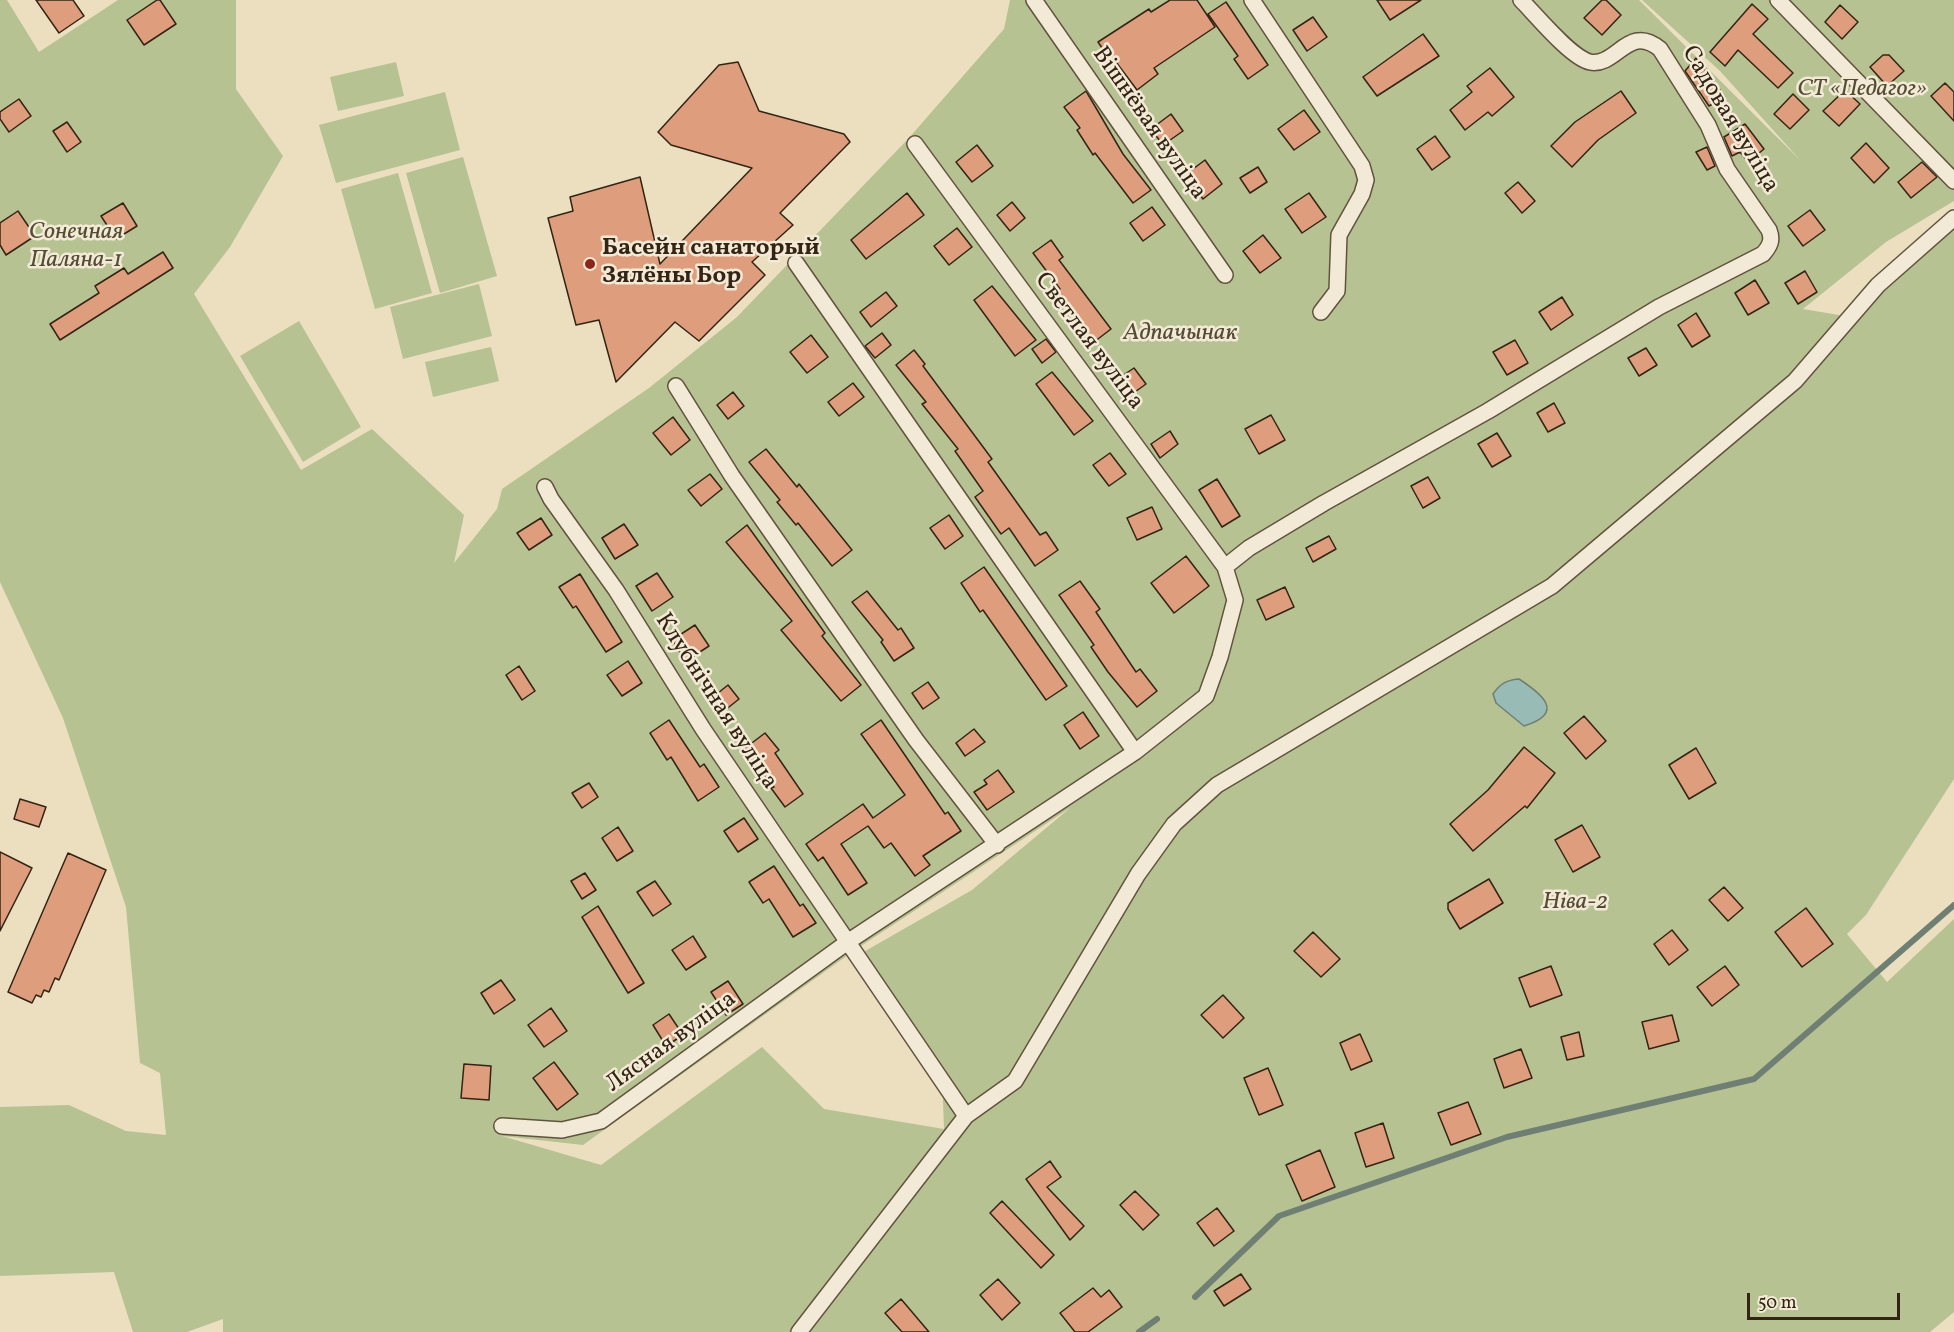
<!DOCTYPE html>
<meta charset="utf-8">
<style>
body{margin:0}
#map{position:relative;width:1954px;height:1332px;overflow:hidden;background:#ebdfc0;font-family:Vollkorn,serif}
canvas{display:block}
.scale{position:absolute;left:1747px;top:1293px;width:153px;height:27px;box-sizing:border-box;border:3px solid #332413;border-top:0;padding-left:8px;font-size:18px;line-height:21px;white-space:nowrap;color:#332413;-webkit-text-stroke:4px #f2ead6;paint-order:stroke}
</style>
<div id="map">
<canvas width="1954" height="1332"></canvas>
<div class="scale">50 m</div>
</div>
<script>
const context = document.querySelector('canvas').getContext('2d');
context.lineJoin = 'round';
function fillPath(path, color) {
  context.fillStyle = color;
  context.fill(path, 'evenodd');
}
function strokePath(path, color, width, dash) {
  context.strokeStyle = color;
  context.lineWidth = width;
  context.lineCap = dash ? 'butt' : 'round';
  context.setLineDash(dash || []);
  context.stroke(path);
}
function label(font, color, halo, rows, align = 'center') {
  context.font = font + ' Vollkorn,serif';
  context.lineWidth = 5;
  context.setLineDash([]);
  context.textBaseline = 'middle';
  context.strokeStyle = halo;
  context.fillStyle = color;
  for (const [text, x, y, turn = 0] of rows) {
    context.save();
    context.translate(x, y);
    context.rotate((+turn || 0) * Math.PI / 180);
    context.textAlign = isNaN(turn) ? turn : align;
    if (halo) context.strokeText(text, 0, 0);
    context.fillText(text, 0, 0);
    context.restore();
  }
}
fillPath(new Path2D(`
 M0,0H7L39,52L118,0H236V89L283,156L230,247L194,294L301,470L372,429L464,515L454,563L497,509L502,489L649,388L737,317L908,139L1004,29L1010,0H1639L1800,160L1720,71L1642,0H1954V201L1886,242L1803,309L1851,317L1954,222V779L1866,915L1847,934L1887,982L1954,919V1312L1930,1332H223V1319L187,1332H133L114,1272L0,1276V1107L69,1105L126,1131L166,1135L160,1073L140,1063L126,907L63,718L0,582ZM1070,808L972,890L860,954L942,1072L944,1129L824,1109L762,1047L601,1165L502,1136L583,1145L855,950Z
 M396,62L404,96L338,111L330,77Z
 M445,92L460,150L336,183L319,125Z
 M463,157L497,276L440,293L406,173Z
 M398,173L432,293L375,309L341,189Z
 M479,284L492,336L403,359L390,307Z
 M299,321L361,427L303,462L240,356Z
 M491,347L499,381L433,397L425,362Z`), '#b7c293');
const water = new Path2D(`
 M1519,679C1542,694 1566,713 1524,726L1496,703L1493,694C1500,684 1506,680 1519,679Z`);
fillPath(water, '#98bcb5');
strokePath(water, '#707f74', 1.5);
strokePath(new Path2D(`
 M1195,1297L1279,1216L1507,1137L1754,1079L1954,905
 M1139,1332L1157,1319`), '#707f74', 6);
const building = new Path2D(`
 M36,0H73L84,16L59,33Z
 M157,0H160L176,24L144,45L127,20Z
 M1170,0H1197L1215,27L1154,68L1158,74L1137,90L1116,62L1113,64L1098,42L1149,9L1151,12Z
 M1377,0H1421L1390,20Z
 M1602,0H1606L1621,15L1602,35L1584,18Z
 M1226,2L1268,65L1248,79L1234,59L1238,56L1208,14Z
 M1752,4L1768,19L1753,34L1793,73L1778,88L1738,50L1725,66L1710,52Z
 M1840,5L1858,22L1842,39L1825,22Z
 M1313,17L1327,37L1307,51L1293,30Z
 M1423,34L1439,56L1377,96L1363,77Z
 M1883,55H1889L1904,71L1887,86L1870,67Z
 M1696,58L1725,97L1709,106L1685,71Z
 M738,62L759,111L844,134L850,142L780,213L793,225L752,262L765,275L699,341L675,322L616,382L599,320L576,325L548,218L573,211L570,197L640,177L660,264L752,168L671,145L658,132L719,65Z
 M1490,68L1514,97L1492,116L1488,112L1465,130L1450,110L1472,92L1467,86Z
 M1945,83L1954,92V121L1931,96Z
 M1845,90L1860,104L1839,126L1823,111Z
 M1086,91L1123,154L1151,190L1133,203L1095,153L1093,155L1077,130L1080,128L1064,107Z
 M1621,91L1636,113L1598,140L1572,167L1551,146L1575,122Z
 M1793,94L1809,110L1790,129L1774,114Z
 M19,99L31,116L9,132L0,119V112Z
 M1304,110L1320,132L1294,150L1278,129Z
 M1171,114L1183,131L1163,145L1151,129Z
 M67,122L81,142L67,152L53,131Z
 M1745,124L1764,149L1748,162L1740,152L1732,156L1724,137Z
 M1435,136L1450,157L1432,170L1417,149Z
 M1866,143L1889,168L1874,183L1851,158Z
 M977,145L993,166L972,182L956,162Z
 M1707,147L1715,166L1707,170L1696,152Z
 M1205,160L1222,184L1203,199L1185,175Z
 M1922,162L1937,177L1911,198L1898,182Z
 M1258,167L1267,182L1250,193L1240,178Z
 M1518,182L1535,201L1522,213L1505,193Z
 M907,193L924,215L866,259L851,240Z
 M1309,193L1326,217L1302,233L1285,209Z
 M1012,202L1025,218L1010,231L997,215Z
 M123,203L137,226L116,239L101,216Z
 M1152,207L1165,225L1143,241L1130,223Z
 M1810,210L1825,230L1803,246L1788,226Z
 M18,211L35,236L6,255L0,245V223Z
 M957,228L972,247L949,265L934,246Z
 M1263,235L1281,258L1260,273L1243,251Z
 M1051,240L1063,257L1059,260L1111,329L1094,342L1055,293L1060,289L1033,253Z
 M163,252L173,268L60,340L50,324L99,293L95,286L124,268L128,274Z
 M1805,271L1817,292L1798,304L1785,283Z
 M1755,280L1769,303L1748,315L1735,293Z
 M992,286L1036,340L1015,356L974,300Z
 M886,292L897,306L871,327L860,312Z
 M1562,297L1573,315L1551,330L1539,312Z
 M1696,313L1710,336L1692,347L1678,325Z
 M882,333L891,345L875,358L865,346Z
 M811,335L828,357L807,373L790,352Z
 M1046,339L1056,352L1042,363L1032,349Z
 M1515,340L1528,363L1507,375L1493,352Z
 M1646,348L1657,365L1639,376L1628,358Z
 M914,350L925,364L923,366L992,459L988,462L1040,535L1046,532L1058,550L1035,566L1009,528L1001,534L975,497L983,491L955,451L958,449L922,404L926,402L896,365Z
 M1134,368L1146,384L1128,397L1116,380Z
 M1052,372L1093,421L1074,435L1036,384Z
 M853,383L864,397L839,416L828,402Z
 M733,392L744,406L728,419L717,405Z
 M1554,403L1565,423L1548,432L1537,413Z
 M1271,415L1285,440L1259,454L1245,429Z
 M673,417L690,440L671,455L653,433Z
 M1170,431L1178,444L1160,458L1151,444Z
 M1497,433L1511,456L1492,467L1478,444Z
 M766,449L797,487L799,484L852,550L832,566L798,523L796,525L777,502L780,500L749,462Z
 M1110,453L1126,474L1109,486L1093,465Z
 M710,474L722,489L701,506L688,490Z
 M1428,477L1440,498L1423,508L1411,486Z
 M1217,479L1240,516L1222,527L1199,490Z
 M1152,507L1162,529L1137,540L1127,518Z
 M949,515L963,536L945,549L930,528Z
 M541,518L552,535L529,550L517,533Z
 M624,524L638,545L615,559L602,538Z
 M747,525L825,633L822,636L861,685L841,701L781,630L792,621L726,542Z
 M1329,536L1336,549L1313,562L1306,548Z
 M1186,556L1209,586L1174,613L1151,583Z
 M984,567L1067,686L1046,700L983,610L980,612L961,583Z
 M657,573L673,597L652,611L636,586Z
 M580,574L622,642L606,652L576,606L573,608L559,587Z
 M1080,581L1100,609L1096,612L1136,672L1140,669L1157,691L1137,707L1108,672L1091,647L1094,645L1059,595Z
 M1285,587L1294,607L1266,620L1257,600Z
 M867,591L898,630L901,628L914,648L894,661L881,642L883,640L852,602Z
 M695,625L709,646L686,661L672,640Z
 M628,661L642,683L622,696L607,675Z
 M519,666L535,691L522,700L506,675Z
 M928,682L939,698L923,709L912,693Z
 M728,685L739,699L724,711L713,697Z
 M1083,712L1099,736L1080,749L1064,725Z
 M1584,716L1606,741L1586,759L1564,733Z
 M669,720L700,767L704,764L719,787L698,801L671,757L667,760L650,733Z
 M881,720L945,814L948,812L961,831L923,856L930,865L915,876L891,843L884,848L868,826L841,844L867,883L848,895L823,857L818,861L806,844L863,804L873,818L905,795L861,734Z
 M974,729L985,742L965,756L956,743Z
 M765,733L779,750L775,753L803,794L785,807L771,788L774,787L744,749Z
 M1524,747L1555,773L1527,808L1525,806L1473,851L1450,824L1488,790Z
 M1696,748L1716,783L1689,799L1669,765Z
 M998,770L1014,792L987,810L974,792L987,784L984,780Z
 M589,783L598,797L582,808L572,793Z
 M20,799L46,807L39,827L14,819Z
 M744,818L758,839L738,852L724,831Z
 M1582,825L1600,857L1573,872L1555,840Z
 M618,827L633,851L617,861L602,838Z
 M0,852L32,868L0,931Z
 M68,853L106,870L59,980L55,978L49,992L44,990L41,997L36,995L32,1003L8,992Z
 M774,866L800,906L803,904L816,923L793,937L769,899L763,903L749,882Z
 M585,873L596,890L582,899L571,881Z
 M1489,879L1503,903L1460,929L1448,909V903Z
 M655,881L671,904L653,916L637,892Z
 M1724,887L1743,908L1728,921L1709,900Z
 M598,906L644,983L628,993L582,917Z
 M1806,908L1833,944L1802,967L1775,932Z
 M1672,930L1688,950L1669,965L1654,944Z
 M1313,932L1340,959L1321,977L1294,951Z
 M693,936L706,957L686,970L672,950Z
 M1551,966L1562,995L1530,1007L1519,978Z
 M1725,966L1739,985L1712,1006L1697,987Z
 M501,980L515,1000L494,1014L481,993Z
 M728,981L743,1004L726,1015L711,992Z
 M1223,995L1244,1018L1223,1038L1201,1015Z
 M551,1008L567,1031L544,1047L528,1025Z
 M669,1014L683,1035L666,1046L653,1025Z
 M1672,1015L1679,1041L1649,1049L1642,1022Z
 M1579,1032L1584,1056L1567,1060L1561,1037Z
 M1360,1034L1372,1061L1351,1070L1340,1043Z
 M1521,1049L1532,1078L1504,1088L1494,1059Z
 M554,1062L578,1094L557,1110L533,1078Z
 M464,1064L491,1066L489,1100L461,1098Z
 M1268,1068L1283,1105L1259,1115L1244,1078Z
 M1468,1102L1481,1134L1451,1145L1438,1113Z
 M1383,1123L1394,1158L1366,1167L1355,1133Z
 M1320,1150L1335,1187L1302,1201L1286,1165Z
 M1050,1161L1061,1177L1047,1187L1084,1226L1070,1240L1026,1179Z
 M1135,1191L1159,1215L1143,1230L1120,1205Z
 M1002,1201L1054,1255L1041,1268L990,1213Z
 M1217,1208L1234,1231L1214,1246L1197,1223Z
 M1241,1274L1251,1289L1224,1306L1214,1291Z
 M998,1279L1020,1303L1002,1320L980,1295Z
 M1093,1288L1101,1297L1109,1290L1122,1307L1088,1332H1075L1060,1313Z
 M901,1299L929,1332H902L885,1313Z`);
fillPath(building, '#de9d7d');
strokePath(building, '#332413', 1.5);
const minor = new Path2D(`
 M1034,0L1225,275
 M1252,0L1362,166L1366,180L1362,194L1339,235L1337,291L1321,312
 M1778,0L1954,181
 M796,263L1135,752
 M676,386L732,476L916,740L997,845
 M545,487L551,499L616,590L703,729L966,1116
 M1225,567L1249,548L1324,503L1488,411L1659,307L1763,254C1770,246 1773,240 1769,230L1727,169L1708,125L1660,49C1628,23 1617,67 1590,62C1571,58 1535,14 1521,0
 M502,1126L562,1130L601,1121L849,941L1135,752L1206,696L1220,657L1235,600L1225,567L915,144
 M799,1332L966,1116L1015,1081L1138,874L1174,824L1217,785L1552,586L1795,381L1878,285L1954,218`);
strokePath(minor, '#61533e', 18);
strokePath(minor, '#f2ead6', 15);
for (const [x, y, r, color] of [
 [590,264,6,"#8f2418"]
]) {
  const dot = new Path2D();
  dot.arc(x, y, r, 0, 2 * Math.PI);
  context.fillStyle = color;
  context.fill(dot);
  strokePath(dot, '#f2ead6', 2);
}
label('italic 24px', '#544c33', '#f2ead6', [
 ["СТ «Педагог»",1862,91],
 ["Сонечная",76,234],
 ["Паляна-1",76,262],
 ["Адпачынак",1180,335],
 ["Ніва-2",1575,904]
]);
label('24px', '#332413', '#f2ead6', [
 ["Садовая вуліца",1729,120,59],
 ["Вішнёвая вуліца",1148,124,55],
 ["Светлая вуліца",1088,342,53],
 ["Клубнічная вуліца",715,702,57],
 ["Лясная вуліца",672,1043,-36]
]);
label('bold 24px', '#332413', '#f2ead6', [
 ["Басейн санаторый",602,250],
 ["Зялёны Бор",602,278]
], 'left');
</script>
